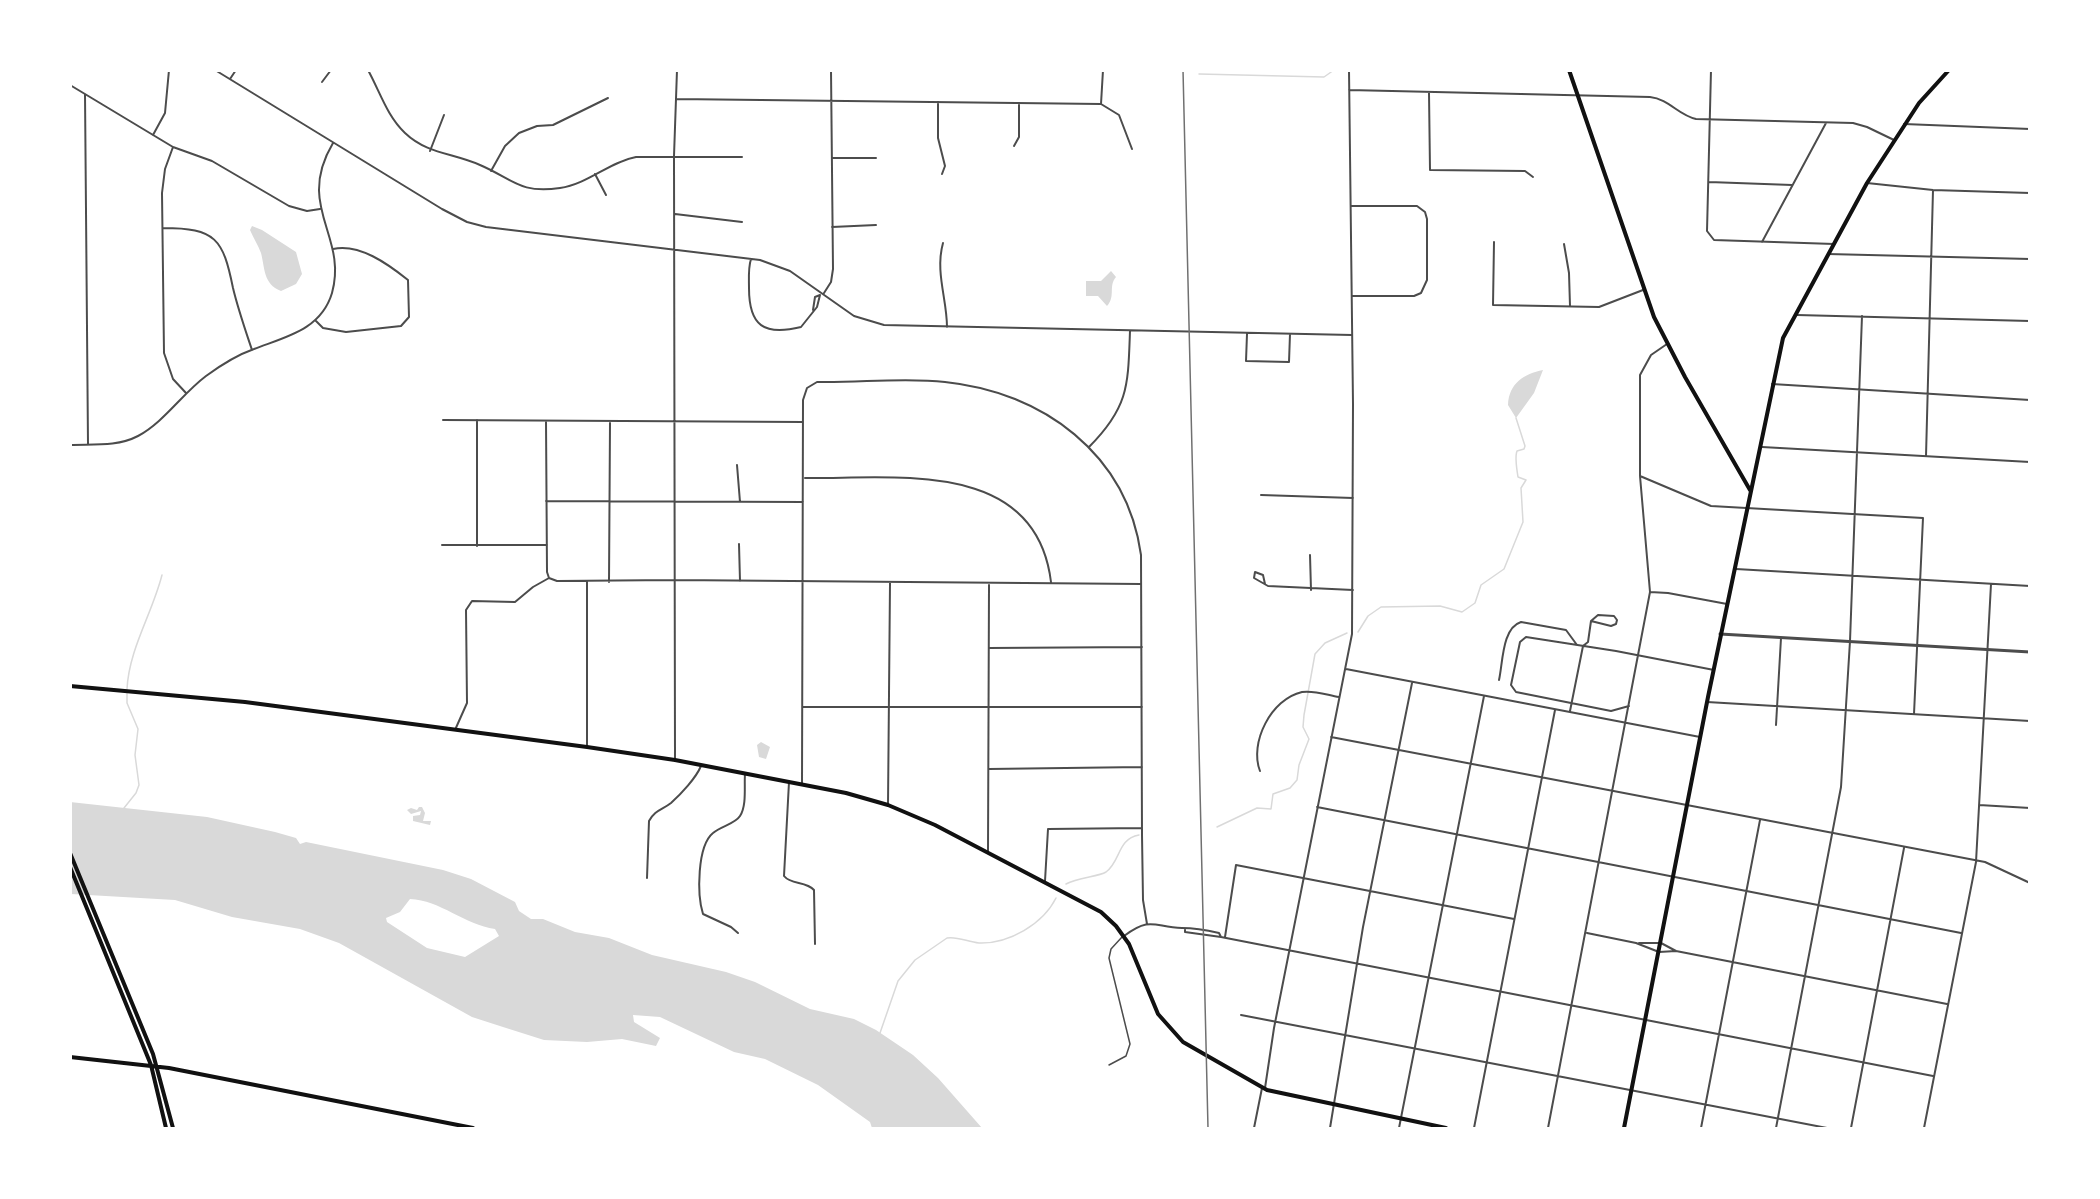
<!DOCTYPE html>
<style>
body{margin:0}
#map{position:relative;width:2100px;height:1199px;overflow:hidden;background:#fff;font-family:Commissioner,sans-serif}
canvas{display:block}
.frame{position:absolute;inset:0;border:72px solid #fff;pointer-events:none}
</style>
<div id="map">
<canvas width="2100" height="1199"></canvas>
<div class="frame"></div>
</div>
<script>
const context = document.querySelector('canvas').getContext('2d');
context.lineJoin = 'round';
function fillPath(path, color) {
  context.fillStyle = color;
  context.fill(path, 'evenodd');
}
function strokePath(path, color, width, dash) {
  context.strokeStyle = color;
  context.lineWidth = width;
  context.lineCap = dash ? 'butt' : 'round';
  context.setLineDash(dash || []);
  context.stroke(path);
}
fillPath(new Path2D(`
 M252,226L262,230L296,252L302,274L296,284L281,291C263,284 265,268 261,253C258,245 253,237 250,230Z
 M1111,271L1116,277C1108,286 1116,296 1107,306L1098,296H1086V281H1101Z
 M1543,370L1534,393L1516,418L1508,405C1509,383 1524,374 1543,370Z
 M761,742L770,747L766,759L759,757L757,745Z
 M70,802L207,817L275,832L296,838L300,844L306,842L443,870L471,879L515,902L519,911L531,919H543L575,932L609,938L652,955L726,972L755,982L810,1009L854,1019L876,1030L913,1055L938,1078L982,1128H872L870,1122L818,1085L765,1059L734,1052L660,1017L633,1015L634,1022L660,1038L656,1046L622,1039L587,1042L544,1040L503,1027L472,1017L339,943L300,929L232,917L175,900L71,894ZM410,899C440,900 465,925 495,929L499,936L465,957L427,948L387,922L386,918L400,912Z
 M419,807H422L425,813L423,821H431L430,825L413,821V816L420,815L421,811L411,814L407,810L411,808L417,810Z`), '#d9d9d9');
strokePath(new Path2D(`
 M1199,74L1324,77L1334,70
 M1358,632L1368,616L1381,607L1440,606L1462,612L1475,603L1481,585L1504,569L1523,522L1521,488L1526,480L1518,477C1517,471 1515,456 1517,451L1524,449L1525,446L1516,418
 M127,689C129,649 152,614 162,575
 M124,808L136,793L139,785L135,755L138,729L127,703V693
 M1217,827L1257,808L1271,809L1273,794L1290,788L1297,780L1299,765L1309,739L1303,727L1304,715L1315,654L1325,643L1347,633
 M1066,884C1078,877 1098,877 1106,872C1121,861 1117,839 1139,835
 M880,1033L898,981L915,960L947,938C957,936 968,942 979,943C1009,944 1043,924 1056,898`), '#d9d9d9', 1.5);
strokePath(new Path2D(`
 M1109,1065L1126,1056L1130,1044L1109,958L1111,949L1122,937`), '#4c4c4c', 1.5);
strokePath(new Path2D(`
 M215,70L442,209L467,222L486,227L760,260L790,271L854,316L884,325L1352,335
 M368,70C380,92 387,116 405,133C427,154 453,153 480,165C513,179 519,194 560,188C588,184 609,162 636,157H742
 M1711,70L1707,231L1714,240L1834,244
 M230,79L236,70
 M322,82L331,70
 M70,85L173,147L212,161L289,206L307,211L320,209
 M1349,90L1650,97C1669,99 1678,115 1696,119L1853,123L1867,127L1894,140
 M1429,93L1430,170L1525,171L1533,177
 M85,94L88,444
 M676,99L1101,104L1119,115L1132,149
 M938,102V138L945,166L942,174
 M1101,104L1103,70
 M1904,124L2030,129
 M153,135L165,113L169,70
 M1014,146L1019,137V103
 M173,147L165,169L162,193L164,353L173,379L186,393
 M430,151L444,115
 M832,158H876
 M491,171L505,146L519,133L537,126L553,125L608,98
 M595,174L606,195
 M1709,182L1792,185
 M1867,183L1933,190L2030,193
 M1351,206H1417L1425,212L1427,219V280L1421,293L1414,296H1352
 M675,214L742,222
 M832,227L876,225
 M163,228C216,228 223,239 233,288C238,309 245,329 252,350
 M1494,242L1493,305L1599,307L1643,290
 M1762,242L1826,123
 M943,243C935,272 947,299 947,327
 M1564,244L1569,273L1570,306
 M1828,254L2030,259
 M751,259C748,268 749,279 749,288C749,326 764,336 801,327L817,307L820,295L815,297L813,310
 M824,293L831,282L833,269L831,70
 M1797,315L2030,321
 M315,320L323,328L346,332L401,326L409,317L408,280C388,264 359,243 333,249
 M1247,334L1246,361L1289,362L1290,334
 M1772,384L2030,400
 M443,420L803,422
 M477,420V546
 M546,421L547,572L549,578
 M70,445C93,444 117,447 138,436C164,422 182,394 206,376C221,365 237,355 254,349C285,337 321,330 332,293C348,235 295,207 333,143
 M1089,447C1129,407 1128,385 1130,331
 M1762,447L2030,462
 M1926,456L1933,190
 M737,465L740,502
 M1640,476L1711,506L1923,518L1914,714
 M805,478C896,479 1036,458 1051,582
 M1261,495L1353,498
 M546,501L803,502
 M739,544L740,581
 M442,545H547
 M1310,555L1311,590
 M1736,569L2030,586
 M549,578L557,581L675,580L1141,584
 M609,582L610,423
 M1265,584L1263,575L1255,572L1254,578L1268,586L1353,590
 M1650,592L1668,593L1727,604
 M989,648L1142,647
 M1346,669L1700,737
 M1499,680C1503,662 1502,628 1521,622L1566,630L1577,645
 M1707,702L2030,721
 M1629,706L1611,711L1516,692L1511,685L1520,642L1526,637L1616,651L1714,670
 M803,707H1142
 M1570,711L1583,646L1588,642L1591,621L1611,626L1616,624L1617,620L1614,616L1598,615L1591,621
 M1776,725L1781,638
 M455,730L467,703L466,610L472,601L515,602L533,587L549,578
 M1331,737L1985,862L2030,883
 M587,747V582
 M675,760L674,156L677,70
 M989,769L1142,767
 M1260,771C1249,743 1271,699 1302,692C1314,690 1327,695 1339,697
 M789,782L784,876C791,885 806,881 814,890L815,944
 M802,784L803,400L807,388L817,382C859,383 904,377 945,382C1043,392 1127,454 1141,555L1142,835L1143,900L1147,924
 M888,805L890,583
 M1979,805L2030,808
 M1317,807L1961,933
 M988,852L989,585
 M647,878L649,821C655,810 662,810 671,803C681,794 696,778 701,766
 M1045,881L1048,829L1142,828
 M1185,929V932L1221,937L1933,1076
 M738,933L731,927L703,914C697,895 697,846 713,833C721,826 735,824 740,816C747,805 744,786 745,774
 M1587,933L1636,943L1659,952L1676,951L1947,1004
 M1124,936C1152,915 1155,928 1182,928C1194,928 1206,930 1219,933L1221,937
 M1225,937L1236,865L1514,919
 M1639,943H1661L1676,951
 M1241,1015L1827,1128
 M1265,1088L1274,1028L1352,634L1353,404L1349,70
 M1254,1128L1262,1088
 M1330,1128L1363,927L1412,683
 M1399,1128L1484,696
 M1474,1128L1555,710
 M1548,1128L1650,592L1640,476V375L1651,355L1667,344
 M1701,1128L1760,820
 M1776,1128L1841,787L1850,641L1862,316
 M1851,1128L1904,848
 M1924,1128L1976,862L1991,584`), '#4c4c4c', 2);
strokePath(new Path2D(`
 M1720,634L2030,652`), '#4c4c4c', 3);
strokePath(new Path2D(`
 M1569,70L1654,317L1685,377L1750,490
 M70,853L153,1054L173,1128
 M70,867L151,1065L166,1128
 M70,1057L169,1068L473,1128`), '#111', 4);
strokePath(new Path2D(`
 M70,686L245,702L587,747L675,760L846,793L888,805L935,825L1101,912L1116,926L1129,944L1158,1014L1183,1042L1267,1090L1446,1128
 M1624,1128L1708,697L1783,338L1867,183L1919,103L1949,70`), '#111', 4);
strokePath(new Path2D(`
 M1183,70L1208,1128`), '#707070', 1.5);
</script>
